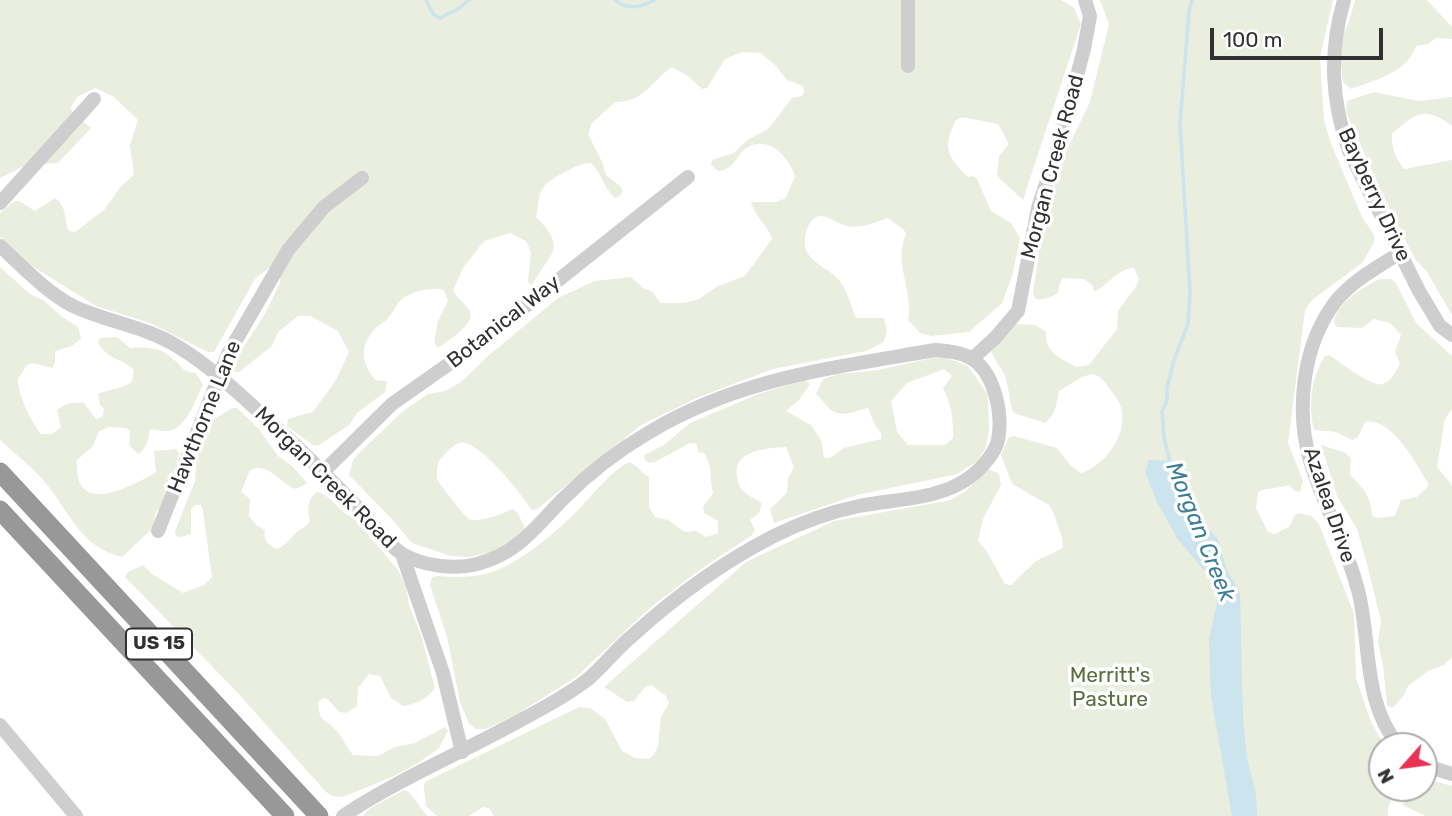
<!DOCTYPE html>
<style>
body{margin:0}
#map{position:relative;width:1452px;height:816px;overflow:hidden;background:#fff;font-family:Rubik,sans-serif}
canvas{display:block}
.north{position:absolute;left:1368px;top:732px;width:70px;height:70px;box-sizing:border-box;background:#fff;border:2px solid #adadad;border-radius:50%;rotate:242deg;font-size:19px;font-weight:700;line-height:28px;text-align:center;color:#313131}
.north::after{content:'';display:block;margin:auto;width:24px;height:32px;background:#e83356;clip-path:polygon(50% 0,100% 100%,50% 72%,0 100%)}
.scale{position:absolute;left:1210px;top:28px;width:173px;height:32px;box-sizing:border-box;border:4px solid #313131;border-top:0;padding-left:9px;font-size:21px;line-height:24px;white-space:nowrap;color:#313131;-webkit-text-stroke:5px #fff;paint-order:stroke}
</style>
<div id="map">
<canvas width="1452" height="816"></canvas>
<div class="north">N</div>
<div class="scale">100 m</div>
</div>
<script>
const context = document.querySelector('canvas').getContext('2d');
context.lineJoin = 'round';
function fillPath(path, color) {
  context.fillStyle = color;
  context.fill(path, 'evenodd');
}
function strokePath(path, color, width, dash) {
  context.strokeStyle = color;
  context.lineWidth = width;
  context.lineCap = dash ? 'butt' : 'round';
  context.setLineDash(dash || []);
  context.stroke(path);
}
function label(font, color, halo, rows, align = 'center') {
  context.font = font + ' Rubik,sans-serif';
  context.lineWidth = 7;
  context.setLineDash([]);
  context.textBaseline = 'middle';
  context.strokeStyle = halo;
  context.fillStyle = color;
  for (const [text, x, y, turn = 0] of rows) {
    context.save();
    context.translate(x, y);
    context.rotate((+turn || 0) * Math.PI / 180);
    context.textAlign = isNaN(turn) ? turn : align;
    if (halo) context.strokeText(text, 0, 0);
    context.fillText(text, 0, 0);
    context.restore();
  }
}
fillPath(new Path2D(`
 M0,0H1061L1074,8L1081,24L1023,200L997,176L999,156L1009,144L998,124L962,117L956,120C942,147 947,157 968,177L973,176L977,179L991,211L1011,223L1020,238L1012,276L1002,303L969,332L931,336L920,333L908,320C914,291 893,264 906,234L904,230L888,218C872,223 857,231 841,224C835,222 828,216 821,216C806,216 800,246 809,255C816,265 830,270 838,279C847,289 851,306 856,318H884L887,331L884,342L866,351L773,369L699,397L641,425L537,509L532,510C522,495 477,436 458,443C451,446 443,457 438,462C438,467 436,475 437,479C438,482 465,517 469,519C477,523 504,514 512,509L517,512L525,528L523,533L492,552L469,557L451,556L412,543L389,516L349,475L353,460L357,455L402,412L428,394L445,391L461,382L488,356L558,298L595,281L631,277L643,288L653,292L660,303H683L699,299L718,286L745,276L772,239C768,225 754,216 751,202H776L786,198L795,176C789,158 770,135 748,147C737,153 734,171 718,171L711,165L712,160L734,153L747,140L768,129L792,98L802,96L804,92L803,86L787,80L776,66L761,53L742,52L725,59L707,88L702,89L688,76L672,67C651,81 645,102 615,102L592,123L588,134L603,164L606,175L620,186L623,191L620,196L615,198C604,189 602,173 591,163C580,162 548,179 542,189C538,197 538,209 536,217C570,251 548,253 532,286L528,282L531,252L526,241L510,233L484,241L463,268L453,290C457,299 467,304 470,312C476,324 447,341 438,348L434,342L438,321L448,301L444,290C430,287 408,291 398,303C395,307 393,313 389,317C385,323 377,325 373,331C359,348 362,363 375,380L387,381L385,392L357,413L349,425L319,445L314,446L287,426L288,419L313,412L336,380L349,352L338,331L310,316H298L278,332L272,346L239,372H234L239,354L265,314L280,283V259L255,279L214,352H208L150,323L96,306L21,259L0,237V213L13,202L19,201L35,211L55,198C68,207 63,219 69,231L75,232L104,210L122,185L134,175L130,145L138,120L114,97L95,88L77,97L71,107L73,114L91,128L58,163L26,165L0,178Z
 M1100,0H1333L1320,57L1324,120L1330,141L1361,215L1374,235V242L1362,263L1312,300L1305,310L1288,443L1303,481L1300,492L1295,491L1289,485C1279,489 1266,487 1258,492L1256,508L1268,532L1275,534L1290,526L1294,516L1299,513L1311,516L1319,524L1354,614L1356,678L1371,722L1385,746H1382V788H1396L1388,808V816H494L489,808L483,807L469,816H437L425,805C427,797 422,790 425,782L579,707L590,708L605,719L622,751L635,758L649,759L653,756L658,746L661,717L669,703L666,696L651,685L645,687L634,701L627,702L604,687L746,562L834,521L951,500L967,490L989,469L999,474L1001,485L983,519L978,541L986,550L1005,584L1011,585L1036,561L1063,548L1062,537L1053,512L1049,505L1012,484L1001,455L1009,437L1014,436L1057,448L1071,466L1081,473C1107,465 1132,429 1119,402C1116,397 1112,392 1109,388C1104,381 1101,376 1092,374L1082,377L1059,391C1056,405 1056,414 1045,423L1017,414L1013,412C1009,400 1009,388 1005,376C1001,366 993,360 991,349L1016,324L1035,325L1046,332C1045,353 1060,358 1076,367L1089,365L1117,329L1118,311L1137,285L1139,279L1134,268C1116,269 1109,285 1094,292L1093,286L1084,279L1064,278L1060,282L1058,293C1051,297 1045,300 1036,299L1033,294L1044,215L1065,154L1090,102L1109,24Z
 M1355,0H1427L1452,27V39L1436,38L1428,44L1416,46C1407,73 1375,80 1351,89L1343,82L1338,42L1348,25Z
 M1374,92L1419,101L1452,97V126C1425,105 1415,113 1392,134C1391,147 1396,159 1404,169L1452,160V315L1427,272L1415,259L1382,193L1346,112L1347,101Z
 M0,267L31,295L43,300L62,317L78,327L81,339L72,346L55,351V363L52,368L34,363L27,365L18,379C18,395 31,422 41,434H52L61,427L57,410C64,404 75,401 84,403L96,419L102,417L104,409L100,405L98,394C110,389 121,389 132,382L134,370C118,356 111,362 98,343L100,338L117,337L130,348C146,347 161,347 173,359C184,368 181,371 196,373L203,385C195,400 186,431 166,431C160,432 156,428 150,430C148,440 147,449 138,454L129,445L130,432L127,428L109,427L99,431L93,446L76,461C78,470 76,480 83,488C98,505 140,482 156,472L154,451L176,449L179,453L175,469L166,486L163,504L156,512L153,528L122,557C82,548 71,515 48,486C35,469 16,455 0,440Z
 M1380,279H1391L1396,283L1416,323L1452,356V409L1445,419L1437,467L1452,485V657L1444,665L1428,671L1408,686L1404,695L1393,708L1387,705L1383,665L1378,642L1381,621L1366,560L1357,529L1337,496L1321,445L1346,453L1351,459L1350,475C1364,488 1371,497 1372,516L1377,518L1395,516L1401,500L1417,497L1429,485C1418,466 1391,416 1365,422L1358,437L1352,440L1336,432L1314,430C1308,405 1311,377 1325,356L1330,355C1339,362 1373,388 1383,384C1391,381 1397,370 1400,363L1395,352L1401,335L1390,323L1374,319L1362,328L1337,327L1334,322C1336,304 1364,286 1380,279Z
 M942,356L968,366L988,395L989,431L985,449L976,462L957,474L857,495L774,523L770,509L787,493L788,478L794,468L786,447C768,448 732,450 737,476C738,481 739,487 743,491C748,496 756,499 762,503L759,513L750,520L755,530L752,535L701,569L651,607L576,677L517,714L486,729H476L469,724L460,702L447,637L430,585L432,577C440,575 445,577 453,577C471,577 490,575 506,566C532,553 558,530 579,509C592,496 613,468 630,462C638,466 641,473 649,477V507L655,517L668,520L685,532L696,531L706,537L718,533V521L704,513L703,507L713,493C709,477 713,467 704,453L698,452L696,443H690L655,462L650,463L645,461L644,455L664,445L690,423L761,393L805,380L810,384L799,400L786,411L811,425L821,440L824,458H830L844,448L881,439V433L875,425L868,408C858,410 843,418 833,411C828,409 822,399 816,394L823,379L839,374L878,370ZM944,369L952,376L943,388C952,405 953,419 953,438L945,445H908L897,432L891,401L907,383Z
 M232,408H237L258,428L278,456L292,466L307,483L296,489C280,484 269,461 250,470L241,492L250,499L249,516L256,525L265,530C263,542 268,544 277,549C287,545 288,540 296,533C301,528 306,528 310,521C308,510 306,500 317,492C332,495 338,513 353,517L398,570L406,586L409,605L422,638L434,684V689C426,700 416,704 403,706L391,698L380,676L369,674L358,688L357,706L346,713L339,712L328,699L323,698L318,702C319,723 324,717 336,730C342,737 347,747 353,755L378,756L395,747L415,743L445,727L448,731L439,748L418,763L394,776L343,797L332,796L326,792L236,691L125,577L128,572L143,565L152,574L183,593L204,585L212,577L203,511L201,505H195L191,509V534L181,537L176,536L175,531L195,481L197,457L205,429L213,420Z
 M1424,778L1452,786V816H1426L1402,805L1416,788H1424Z
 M404,790L409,792L427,816H363L369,809Z`), '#e9eedf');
fillPath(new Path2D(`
 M1149,460L1173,461L1188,503L1199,512L1204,524L1218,540L1226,568L1240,594L1243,718L1247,759L1256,794L1257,816H1232L1211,696L1209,639L1218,599L1213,581L1177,538L1157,502L1145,472Z`), '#cbe4ed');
strokePath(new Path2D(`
 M426,0L433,14L440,18L458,9L469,0
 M615,0C629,11 640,7 655,0
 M1170,462L1164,438L1162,412L1167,400V388L1174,360L1188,324L1190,292L1180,124L1189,11L1192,0`), '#cbe4ed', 3.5);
strokePath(new Path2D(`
 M1344,0C1329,52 1331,100 1349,151L1419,291L1440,326L1452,335
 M908,66V0
 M0,203L94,99
 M0,246C22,266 46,292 73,306C107,322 144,326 177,346C215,369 247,401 280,431C309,457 336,485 363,513C375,526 386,543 401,553C421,566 455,570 477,564C519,553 536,526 564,498C588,474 619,450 648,433C739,378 833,368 935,350C947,351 960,352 971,358C995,373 1003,414 998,440C996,452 980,470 970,477C940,500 894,499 859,506C830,512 800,523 774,536C721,563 676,596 632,636C616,649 603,667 587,680C566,696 542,709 519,721C461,753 397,780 343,816
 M972,359L995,338L1018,311L1038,208L1058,148L1084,49L1090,16L1085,0
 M324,471L392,404L483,340L688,177
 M158,531L228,354L288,250L324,207L362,178
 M402,554L443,673L462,752
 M0,725L76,816
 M1399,746C1363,704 1371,645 1359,594C1348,549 1325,508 1311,464C1295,411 1302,345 1336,301C1352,281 1379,266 1400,253
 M1424,765L1452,774`), '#cecece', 14);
strokePath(new Path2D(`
 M0,472L319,816
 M0,510L285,816`), '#989898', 19);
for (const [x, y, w] of [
 [159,644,66]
]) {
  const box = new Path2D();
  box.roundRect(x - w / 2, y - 15.5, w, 31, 5);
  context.fillStyle = '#fff';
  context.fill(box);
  strokePath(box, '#313131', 2);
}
label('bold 19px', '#313131', null, [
 ["US 15",159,644]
]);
label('21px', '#313131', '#fff', [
 ["Morgan Creek Road",1053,167,-75],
 ["Bayberry Drive",1374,195,65],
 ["Botanical Way",504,322,-38],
 ["Hawthorne Lane",205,417,-68],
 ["Morgan Creek Road",325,478,45],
 ["Azalea Drive",1329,505,71]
]);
label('21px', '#5a6e3d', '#fff', [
 ["Merritt's",1110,676],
 ["Pasture",1110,700]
]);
label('italic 23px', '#3d7d95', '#fff', [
 ["Morgan Creek",1200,532,68]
]);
</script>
